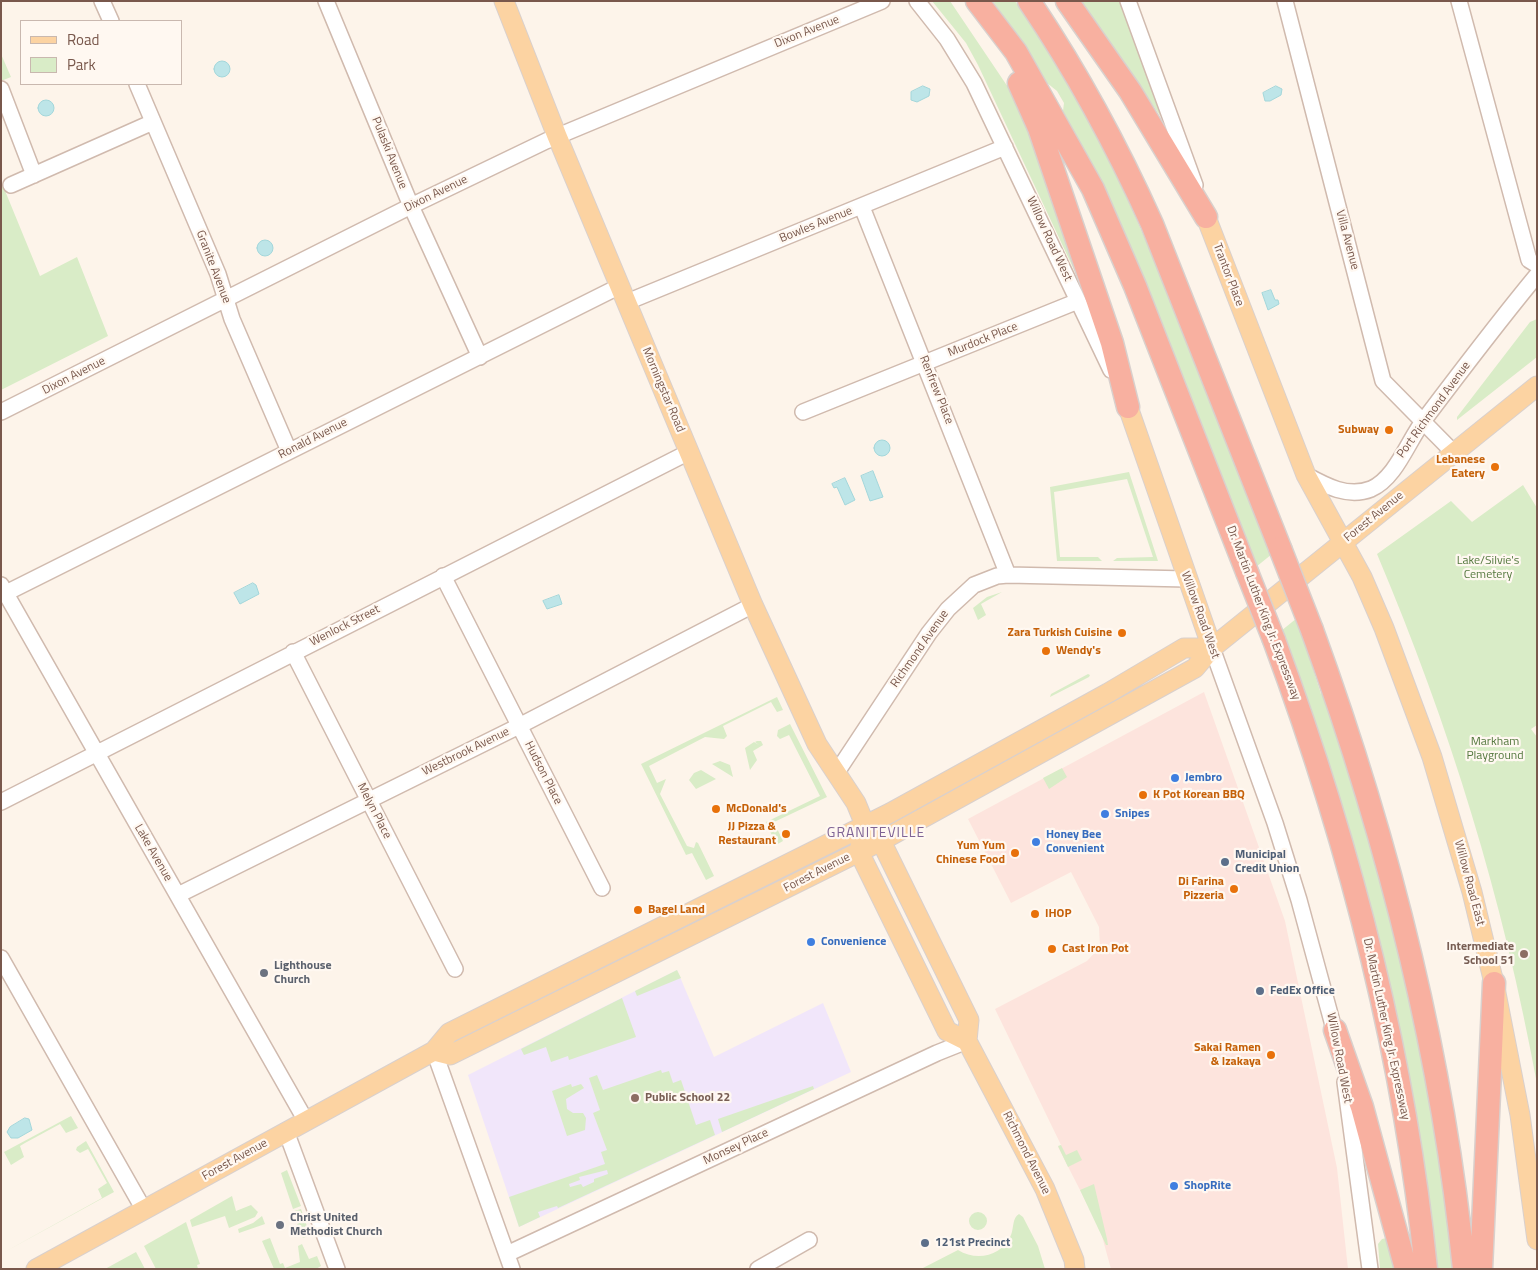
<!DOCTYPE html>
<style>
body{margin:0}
#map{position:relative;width:1538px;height:1270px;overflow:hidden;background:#fdf4ea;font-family:"Titillium Web",sans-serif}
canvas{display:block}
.frame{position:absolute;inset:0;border:2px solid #79584c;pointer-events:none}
.legend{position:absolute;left:20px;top:20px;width:162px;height:65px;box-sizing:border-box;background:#fff8f1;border:1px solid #c9b8af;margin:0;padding:6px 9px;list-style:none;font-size:15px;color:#79584c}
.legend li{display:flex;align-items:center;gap:10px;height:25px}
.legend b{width:25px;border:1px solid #c9b8af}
</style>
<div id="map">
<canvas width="1538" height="1270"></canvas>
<div class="frame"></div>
<ul class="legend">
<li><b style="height:6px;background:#fcd3a2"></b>Road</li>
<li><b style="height:14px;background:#d9ecc7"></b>Park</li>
</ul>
</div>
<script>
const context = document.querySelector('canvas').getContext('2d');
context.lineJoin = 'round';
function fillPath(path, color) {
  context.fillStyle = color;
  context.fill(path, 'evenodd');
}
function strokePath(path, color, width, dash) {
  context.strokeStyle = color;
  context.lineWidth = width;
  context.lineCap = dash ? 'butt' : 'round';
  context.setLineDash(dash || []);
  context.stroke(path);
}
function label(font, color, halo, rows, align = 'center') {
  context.font = font + ' "Titillium Web",sans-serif';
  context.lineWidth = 4.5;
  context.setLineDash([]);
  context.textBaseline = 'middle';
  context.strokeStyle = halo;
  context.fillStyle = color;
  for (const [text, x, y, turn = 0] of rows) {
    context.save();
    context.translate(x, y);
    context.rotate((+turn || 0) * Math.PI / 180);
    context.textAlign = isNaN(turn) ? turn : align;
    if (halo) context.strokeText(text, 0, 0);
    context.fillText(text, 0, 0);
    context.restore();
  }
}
fillPath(new Path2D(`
 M1204,692L1285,921L1337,1168L1348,1269H1111L1100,1229L1058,1147L1061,1145L995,1009L1087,961L1100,947L1099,927L1071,872L1011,903L968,819Z`), '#fde4dd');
fillPath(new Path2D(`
 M677,970L714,1057L823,1003L851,1072L519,1227L468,1075Z`), '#f1e6fa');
fillPath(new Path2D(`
 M932,1H950L1018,102L1083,289L978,65L966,43Z
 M993,1H1015C1135,168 1192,368 1272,554L1256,567L1233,505L1083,149L1063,111L1064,103L1057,91L1047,83Z
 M1077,1H1123L1161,117L1118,55Z
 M1,54L11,77L1,81Z
 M1,181L40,276L77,257L108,336L1,390Z
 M1537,319V357L1457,420V417L1530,322Z
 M1129,472L1158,561H1113L1117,558L1153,557L1127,479L1054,492L1060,557H1098L1102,561H1057L1050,487Z
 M1523,485L1537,508V725L1531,729L1537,737V1084C1503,898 1450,727 1377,554L1451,501L1472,522Z
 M1002,592L981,604L986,615L978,620L973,608L987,597Z
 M1297,618L1321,694L1324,692C1356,791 1385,890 1409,992C1430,1083 1442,1176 1453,1269H1435L1431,1236L1281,631Z
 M1088,674L1090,675L1089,677L1050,697L1051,694Z
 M777,697L783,710L777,712L771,702L723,726L727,736L724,739L705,737L649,766L657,783L666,779L660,794L687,846L694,848L696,842L698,843L714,876L706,880L692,853L686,855L641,764Z
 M790,724L827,797L774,822L783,841L776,845L766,822L820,796L789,735L780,739L777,736L778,730Z
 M757,741H761L763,745L753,751L757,760L750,770L745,748L754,742L759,745L755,742Z
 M720,761L730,765L733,777L712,764Z
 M1062,768L1067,777L1049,789L1043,778Z
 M701,770L716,779L696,789L689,780L694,773Z
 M677,970L681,978L637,996L635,991Z
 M622,998L636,1037L569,1060L568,1056L551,1062L546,1047L524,1055L521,1049Z
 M661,1070L662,1073L669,1071L673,1083L681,1080L696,1125L710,1120L715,1135L558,1208L557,1206L538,1212L540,1217L519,1227L509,1197L605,1164L601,1152L607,1150L593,1113L600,1110L589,1078L597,1075L603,1090ZM607,1170L608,1174L594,1179V1182L583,1187L581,1184L570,1187L569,1184L580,1180L579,1177Z
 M571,1084L572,1087L581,1084L584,1088L566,1099L567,1109L573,1113H583L586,1118L585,1130L567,1136L552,1091Z
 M813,1086L814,1089L722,1132L718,1119Z
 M71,1116L78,1128L66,1133L60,1124L25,1143L20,1146L24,1157L11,1165L4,1152Z
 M86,1141L114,1192L1,1254L102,1198L98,1189L107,1183L88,1149L80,1153L76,1150L77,1147Z
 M1061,1145L1066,1155L1077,1150L1082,1160L1068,1167L1058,1146Z
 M287,1170L301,1206L293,1209L281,1173Z
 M1094,1184L1107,1239L1108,1245H1106L1080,1190Z
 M232,1196L236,1211L251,1205L258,1212L255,1217L229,1228L225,1216L192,1227L190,1220Z
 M301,1209L310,1235L303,1238L297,1224L301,1222L297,1213L294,1211Z
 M969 1221a9 9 0 1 1 18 0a9 9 0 1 1-18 0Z
 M1019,1214L1023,1217L1038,1246L1045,1269H921L958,1250C977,1262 1002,1256 1011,1235C1014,1228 1012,1218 1019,1214Z
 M262,1216L265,1224L239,1233L238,1229L253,1223Z
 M186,1222L200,1264L197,1265L198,1269H156L144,1246Z
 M270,1238L280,1264L283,1263L285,1268L300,1262L298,1246L302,1244L309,1259L317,1256L321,1266L316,1269H274L262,1241Z
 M1387,1238L1400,1269H1380L1378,1244L1382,1239Z
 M136,1252L145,1269H105Z`), '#d9ecc7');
const water = new Path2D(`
 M214 69a8 8 0 1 1 16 0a8 8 0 1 1-16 0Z
 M923,86L930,89L929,96L917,102L911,100V92Z
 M1276,86L1282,89L1281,95L1270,101H1265L1263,93Z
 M38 108a8 8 0 1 1 16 0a8 8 0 1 1-16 0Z
 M257 248a8 8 0 1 1 16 0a8 8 0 1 1-16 0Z
 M1271,290L1275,300H1278L1279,304L1268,310L1262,293Z
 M874 448a8 8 0 1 1 16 0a8 8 0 1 1-16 0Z
 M873,471L883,497L870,501L861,476Z
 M845,478L855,500L845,505L837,487L834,488L832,484Z
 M253,583L256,585L259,594L240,604L234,593Z
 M559,595L562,604L547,609L543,601Z
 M25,1118L29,1119L32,1130L18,1138H11L7,1132L10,1127Z`);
fillPath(water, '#bde5e8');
strokePath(water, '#a3d6da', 1);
const minor = new Path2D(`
 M102,1L111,21
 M326,1L411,206L480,357
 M917,1L947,39L974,83L1111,370
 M1128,1L1195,185
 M1285,1L1383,381L1454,453
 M1459,1L1529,260L1537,265
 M137,84L218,274L232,319L289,451
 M1,89L34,175
 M11,185L153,122
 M862,207L1008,575
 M627,302L1005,147
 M1,412L411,206L546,141L882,1
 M803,412L1078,301
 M1306,475C1326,486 1348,498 1371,489C1396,478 1408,441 1424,420C1461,371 1498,322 1537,275
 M443,576L602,888
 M1,585L306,1121
 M6,593L620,286
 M1212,648L1275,823L1299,900L1337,1040
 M293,652L455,969
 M837,772L929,633L948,609L974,585L997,576L1008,575L1187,579
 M1,802L689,452
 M178,895L519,726L753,605
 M1,958L144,1210
 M434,1051L512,1269
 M1345,1082L1370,1269
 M286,1131L337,1269
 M507,1254L937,1053L967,1041
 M758,1269L809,1240`);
const major = new Path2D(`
 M504,1L557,136L753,605L817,744L856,803L865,825L881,841L969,1020L967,1041
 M1206,217L1306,475L1362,577L1384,628L1432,757L1472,892L1494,983L1520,1115L1537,1240
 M1128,407L1212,648
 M861,841L859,852L947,1031L967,1041L1045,1189L1074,1260L1075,1269
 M434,1051L450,1055L881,841L1195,668L1212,648L1537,386
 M36,1269L434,1051L449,1033L890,813L1108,693L1184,648H1212`);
const highway = new Path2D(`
 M977,1L1016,52L1093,189L1135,286L1247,572
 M1029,1C1077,72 1117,146 1152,224L1280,548
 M1067,1L1130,91L1206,217
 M1019,83L1039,128L1112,343L1128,407
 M1312,630C1387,836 1442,1050 1464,1269
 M1274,640C1349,842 1404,1053 1426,1269
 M1335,1030L1362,1107L1406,1269
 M1481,1269L1494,983`);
strokePath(minor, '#d0baae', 18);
strokePath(major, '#d9d0cd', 21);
strokePath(highway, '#d9d0cd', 25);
strokePath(minor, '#fff', 15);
strokePath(major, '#fcd3a2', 19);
strokePath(highway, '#f8b0a0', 22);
const highwayBridge = new Path2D(`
 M1280,548L1312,630
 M1247,572L1274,640`);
strokePath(highwayBridge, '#d9d0cd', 25, []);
strokePath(highwayBridge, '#f8b0a0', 22);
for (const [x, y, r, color] of [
 [1389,430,5,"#e8710a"],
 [1495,467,5,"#e8710a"],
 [1122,633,5,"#e8710a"],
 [1046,651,5,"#e8710a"],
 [1175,778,5,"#3f7fe0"],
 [1143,795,5,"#e8710a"],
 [716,809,5,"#e8710a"],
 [1105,814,5,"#3f7fe0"],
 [786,834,5,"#e8710a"],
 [1036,842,5,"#3f7fe0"],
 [1015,853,5,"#e8710a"],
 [1225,862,5,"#5c6f8a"],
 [1234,889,5,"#e8710a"],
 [638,910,5,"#e8710a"],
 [1035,914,5,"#e8710a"],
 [811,942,5,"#3f7fe0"],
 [1052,949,5,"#e8710a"],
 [1524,954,5,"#8d6e63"],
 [264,973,5,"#6b7280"],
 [1260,991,5,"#5c6f8a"],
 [1271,1055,5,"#e8710a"],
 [635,1098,5,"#8d6e63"],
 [1174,1186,5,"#3f7fe0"],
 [280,1225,5,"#6b7280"],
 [925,1243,5,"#5c6f8a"]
]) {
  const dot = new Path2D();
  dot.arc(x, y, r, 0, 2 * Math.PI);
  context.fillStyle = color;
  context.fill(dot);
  strokePath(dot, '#fff8f1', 2);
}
label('12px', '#79584c', '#fff8f1', [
 ["Dixon Avenue",807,32,-22],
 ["Pulaski Avenue",389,153,68],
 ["Dixon Avenue",436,194,-26],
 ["Bowles Avenue",816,225,-22],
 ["Willow Road West",1049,239,65],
 ["Villa Avenue",1347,240,75],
 ["Granite Avenue",213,267,69],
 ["Trantor Place",1228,275,69],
 ["Murdock Place",983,340,-22],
 ["Dixon Avenue",74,376,-27],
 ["Morningstar Road",663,390,67],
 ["Renfrew Place",936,390,68],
 ["Port Richmond Avenue",1434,410,-54],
 ["Ronald Avenue",313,439,-27],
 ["Forest Avenue",1374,517,-39],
 ["Dr. Martin Luther King Jr. Expressway",1263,613,69],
 ["Willow Road West",1200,615,70],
 ["Wenlock Street",345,626,-27],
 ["Richmond Avenue",920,649,-55],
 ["Westbrook Avenue",466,752,-26],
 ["Hudson Place",543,773,63],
 ["Melyn Place",374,811,63],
 ["Lake Avenue",153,853,60],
 ["Forest Avenue",817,873,-27],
 ["Willow Road East",1469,883,75],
 ["Dr. Martin Luther King Jr. Expressway",1386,1029,78],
 ["Willow Road West",1339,1058,79],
 ["Monsey Place",736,1147,-25],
 ["Richmond Avenue",1026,1153,63],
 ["Forest Avenue",235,1160,-29]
]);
label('bold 12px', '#c56008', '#fff8f1', [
 ["Subway",1379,430],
 ["Lebanese",1485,460],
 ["Eatery",1485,474],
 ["Zara Turkish Cuisine",1112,633],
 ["Wendy's",1056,651,"left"],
 ["K Pot Korean BBQ",1153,795,"left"],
 ["McDonald's",726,809,"left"],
 ["JJ Pizza &",776,827],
 ["Restaurant",776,841],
 ["Yum Yum",1005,846],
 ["Chinese Food",1005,860],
 ["Di Farina",1224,882],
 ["Pizzeria",1224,896],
 ["Bagel Land",648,910,"left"],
 ["IHOP",1045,914,"left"],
 ["Cast Iron Pot",1062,949,"left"],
 ["Sakai Ramen",1261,1048],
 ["& Izakaya",1261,1062]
], 'right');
label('12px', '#567940', '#fff8f1', [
 ["Lake/Silvie's",1488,561],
 ["Cemetery",1488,575],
 ["Markham",1495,742],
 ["Playground",1495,756]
]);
label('bold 12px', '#366cbe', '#fff8f1', [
 ["Jembro",1185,778],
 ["Snipes",1115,814],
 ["Honey Bee",1046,835],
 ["Convenient",1046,849],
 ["Convenience",821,942],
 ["ShopRite",1184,1186]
], 'left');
label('bold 12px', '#4e5e75', '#fff8f1', [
 ["Municipal",1235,855],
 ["Credit Union",1235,869],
 ["FedEx Office",1270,991],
 ["121st Precinct",935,1243]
], 'left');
label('bold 12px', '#785e54', '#fff8f1', [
 ["Intermediate",1514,947],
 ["School 51",1514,961],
 ["Public School 22",645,1098,"left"]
], 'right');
label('bold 12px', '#5b616d', '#fff8f1', [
 ["Lighthouse",274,966],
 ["Church",274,980],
 ["Christ United",290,1218],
 ["Methodist Church",290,1232]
], 'left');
context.letterSpacing = '1px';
label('14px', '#806495', '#fff8f1', [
 ["GRANITEVILLE",876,834]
]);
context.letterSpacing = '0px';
</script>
